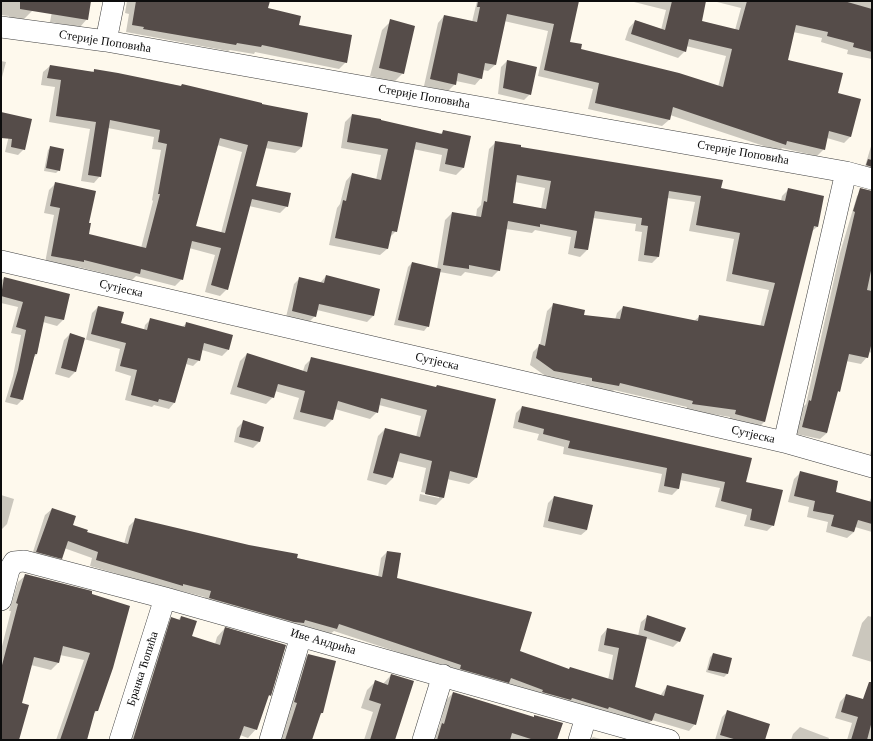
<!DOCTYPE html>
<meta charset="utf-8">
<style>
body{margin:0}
#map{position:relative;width:873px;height:741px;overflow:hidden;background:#fef9ed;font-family:Georgia,serif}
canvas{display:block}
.frame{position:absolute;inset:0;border:2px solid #0d0d0d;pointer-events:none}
</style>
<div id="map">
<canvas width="873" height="741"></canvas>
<div class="frame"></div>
</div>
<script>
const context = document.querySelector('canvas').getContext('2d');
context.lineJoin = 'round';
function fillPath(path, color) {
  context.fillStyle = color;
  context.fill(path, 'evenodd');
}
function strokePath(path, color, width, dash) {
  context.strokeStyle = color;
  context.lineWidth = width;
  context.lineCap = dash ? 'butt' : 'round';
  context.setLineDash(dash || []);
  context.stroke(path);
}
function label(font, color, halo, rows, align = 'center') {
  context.font = font + ' Georgia,serif';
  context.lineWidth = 4;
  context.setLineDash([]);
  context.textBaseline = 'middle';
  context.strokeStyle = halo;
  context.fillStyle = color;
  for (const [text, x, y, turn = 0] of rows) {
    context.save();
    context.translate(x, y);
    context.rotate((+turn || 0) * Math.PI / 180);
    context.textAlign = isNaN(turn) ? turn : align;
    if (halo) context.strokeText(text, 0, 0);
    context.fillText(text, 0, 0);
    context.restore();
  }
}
fillPath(new Path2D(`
 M1,1H34L32,11L23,20L9,18V16L1,15Z
 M54,1H90L87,19L80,27L50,22Z
 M127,1H269L267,9L298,25L346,62L339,69L255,52L254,54L230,50L228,51L126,32L129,14L125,13Z
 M477,1H573L569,42L580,50L718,87L726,56L686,46L685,51L678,58L625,40L629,28L635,21L661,30L666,10L630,1H705L701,21L735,30L741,8L713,1H872V59L847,54L848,50L821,42L822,38L793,32L787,61L837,93L851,136L844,143L827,138L824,149L817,156L782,148L779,151L670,115L669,120L662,126L588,109L593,89L538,76L548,31L504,21L495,65L488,71L483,70L481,78L475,85L456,81L455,84L448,91L424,86L438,23L444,16L472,22Z
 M391,21L403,73L394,82L370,76L382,30Z
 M1,61L6,62L1,81Z
 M507,61L530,94L524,100L498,94L501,67Z
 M50,66L92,72L94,70L180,86L182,85L302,147L295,153L265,148L255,186L287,206L280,213L249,206L227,289L220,296L205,292L215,255L189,248L182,279L175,286L136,276L132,280L78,267L76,269L45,263L54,215L44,213L49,190L56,183L88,224V235L141,248L153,201L152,200L161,150L152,149L154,137L108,128L100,176L94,183L81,181L90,129L49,122L55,87L41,85L43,72ZM217,145L242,152L221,233L195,227Z
 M352,115L440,134L444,131L469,137L463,168L456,175L439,171L442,155L413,149L396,231L389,238L387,249L380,255L329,245L337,208L340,204L346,181L352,174L376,180L381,155L341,148L345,122Z
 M12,123L24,149L18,155L5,152Z
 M496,142L781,201L782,196L788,190L823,197L817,227L811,232L764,422L758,428L729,421L730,417L686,410L687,407L614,390L611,393L586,387V384L547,377L530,365L533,352L540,345L547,311L554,304L583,315L615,320L617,313L623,307L694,321L700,316L760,327L769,290L726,281L734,239L689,231L695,202L667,198L658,257L652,263L638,261L642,232L635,231L636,224L593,218L587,250L580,257L568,254L571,237L535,230L532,233L506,229L499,270L492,277L465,272L461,276L440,272L428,326L424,331L394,325L408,267L412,263L437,269L445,220L452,213L476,217L477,209L481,205L489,149ZM515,182L545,188L541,209L512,203Z
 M872,143V176L863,173Z
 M51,147L59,170L56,173L44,171L48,150Z
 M863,190L872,191V353L869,352L867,357L861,364L846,361L839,391L836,394L827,433L820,439L796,434L803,407L806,404L840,253L857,196Z
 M326,276L379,289L373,316L367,322L317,310L315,316L309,322L286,317L294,284L300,278L320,283Z
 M4,278L69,295L63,320L57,326L43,322L37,354L34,357L22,400L17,405L5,402L13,376L21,335L11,333L18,307L1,303V281Z
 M98,307L120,324L144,330L145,325L151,319L182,327L187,323L228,350L222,356L202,350L199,360L193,366L186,364L174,403L169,409L154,405L152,407L125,400L131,376L115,371L120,349L84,339L75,372L69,378L55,374L64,340L70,334L86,339L92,313Z
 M247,354L303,371L305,365L312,358L435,388L476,478L469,484L447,479L443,498L436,505L419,501L420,494L439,498V496L421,492L426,468L397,461L393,478L386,485L367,480L378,436L385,429L416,437L421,416L379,405L377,412L370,419L335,409L332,420L325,427L293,419L299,398L275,391L273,397L266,404L230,394L240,361Z
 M522,407L745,483L773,525L767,531L744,526L747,515L715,507L720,488L680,480L678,489L672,495L658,492L662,474L563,454L564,447L537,440L539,434L513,428L516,413Z
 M243,422L263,427L259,442L253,448L234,442L237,428Z
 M872,446V456L870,455Z
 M800,473L835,492L869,502L872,496V532L855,527L854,532L847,538L826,532L828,522L807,517L809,507L788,502L794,479Z
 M1,495L14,499L7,524L1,530Z
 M554,497L587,530L581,535L543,527L548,503Z
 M52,509L72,525L86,533L124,544L129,526L135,520L378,577L381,558L387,552L396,579L518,652L568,670L608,680L613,655L598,651L601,636L607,629L638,636L641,622L647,617L679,641L673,647L645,638L634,687L660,696L667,686L695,724L689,731L652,720L645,727L455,671L334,631L330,634L203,604L205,597L177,590L176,591L90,566L92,558L64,548L61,558L55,564L31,558L45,515Z
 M26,575L91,592L97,711L93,714L86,740H56L84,660L60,655L58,663L51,670L31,665L21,704L18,740H1V650L11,611H9L18,582Z
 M868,616L872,617V662L852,656L862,623Z
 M181,617L191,637L215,644L217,637L225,628L270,695L266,698L256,729L248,738L240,735L238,740H127L163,627L172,619L178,620Z
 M713,654L731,659L727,674L724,677L706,672L710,657Z
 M308,655L322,713L319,716L311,740H280L300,664Z
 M391,675L393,740H364L373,712L361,708L367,690L376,681L383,684Z
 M453,693L533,718L535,716L556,740H433L436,731L439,728L446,700Z
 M846,695L872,703V740H847L852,723L835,718L840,702Z
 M728,711L764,740H715L722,717Z
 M800,727L829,738L828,740H791L793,734Z
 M593,737L605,740H590Z`), '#0003');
fillPath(new Path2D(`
 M20,1H91L88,20L20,9Z
 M136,1H270L268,8L301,16L299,25L352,35L347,63L262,45L261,47L237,43L236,45L143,29L144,27L132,25Z
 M478,1H579L570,42L582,44L581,49L679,73L723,87L732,49L689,39L686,52L631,34L635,20L665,30L672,1H706L702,21L739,30L747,1H844L872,9V52L853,47L854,43L827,36L828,32L796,25L788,60L843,73L838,93L861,99L851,137L829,131L825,150L787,141L786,145L673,107L670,120L595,103L599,83L544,70L554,24L507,14L496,65L485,63L482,79L458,73L456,85L430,79L444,15L477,22L480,7H477Z
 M390,19L415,26L404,74L379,68Z
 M507,60L537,67L531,95L503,88Z
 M50,65L94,72V69L118,73L181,86L182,84L262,103V104L308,113L302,147L268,141L256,186L291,193L288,207L252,199L228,290L211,285L221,248L192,241L183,280L141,269L140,274L84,260V262L51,256L60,208L50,206L55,182L96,191L89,223H91L89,234L146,248L160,194H158L167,144L158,142L160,130L110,120L101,177L88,175L96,122L56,116L61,80L47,78ZM220,138L248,145L225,233L196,226Z
 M1,112L32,119L25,150L11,147L12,139L1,138Z
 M352,114L381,119V120L442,134L443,130L471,136L464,168L445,164L448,149L416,142L397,232L392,231L388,249L335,238L343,200L346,201L352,173L381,180L388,149L347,142Z
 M495,141L521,145V147L723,180L721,188L785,201L788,188L824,196L818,227L814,226L765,422L735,414L736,410L692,404L693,401L620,383L619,386L592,381V378L554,371L536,358L539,344L545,346L553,303L585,310L584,315L620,319L623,306L698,321L699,315L764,326L775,283L732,274L740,233L696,225L701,196L669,191L659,257L644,255L648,226L641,225L642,218L595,211L588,250L574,248L577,231L540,224V227L508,221L500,271L469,265V269L443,265L452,212L481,217L484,201L487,202ZM517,175L551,181L546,209L513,203Z
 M50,146L64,149L60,171L46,168Z
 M868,159L872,160V167L866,165Z
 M860,188L872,191V266L867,290L872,291V342L868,358L849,354L840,392L838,391L827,433L802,427L809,400L811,401L855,212L853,211Z
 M412,262L441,269L429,327L398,320Z
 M326,275L380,289L374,316L319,304L316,317L292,311L299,277L324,283Z
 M4,277L70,294L64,320L45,316L37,354H35L23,400L10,397L18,370L26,330L16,327L23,302L1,296Z
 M98,306L124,312L121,323L147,330L150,318L185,327L186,322L233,335L229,350L204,343L200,361L188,358L175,403L159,399L158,402L131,395L137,370L120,366L126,343L91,334Z
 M70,333L85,338L76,372L61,368Z
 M247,353L307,372L311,357L436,387L437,385L496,399L477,478L450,471L444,498L425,494L432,461L400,453L393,478L373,473L385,428L420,437L427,410L381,398L378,413L338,401L333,420L300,412L305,391L278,384L274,398L237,387Z
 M522,406L752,458L746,482L783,490L774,526L750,520L752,509L721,501L725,482L682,473L679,489L664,486L667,468L568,448L570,441L543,434L544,429L518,422Z
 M243,420L264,427L260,442L239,437Z
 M800,471L838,481L836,492L872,502V524L858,520L854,532L831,526L834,515L813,511L815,501L794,496Z
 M554,496L593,505L587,530L548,521Z
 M52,508L76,516L73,525L88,530L87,532L128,544L135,518L249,545L298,554L297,558L382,577L387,551L401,553L397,578L532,612L520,651L569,669L570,667L613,680L619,648L604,645L607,628L647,637L635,687L664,696L667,685L704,695L696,725L655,713L652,721L609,707L608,709L572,698L571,700L542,692L543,690L511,678L509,683L460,669L461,665L339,624L337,629L305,620L304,623L294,622L209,598L211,591L183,584V586L96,560L98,552L68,541L62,559L36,552Z
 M25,574L92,591V594L130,606L113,668L98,711H95L87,740H60L90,653L63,646L59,663L34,657L22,703L29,705L19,740H1V669L18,604L16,603Z
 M647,615L686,628L680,642L644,630Z
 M181,616L197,621L192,636L220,645L225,627L286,645L271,696L269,695L257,730L244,726L239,740H133L171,617L180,620Z
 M713,653L732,658L728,674L708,670Z
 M308,654L336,661L323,713H321L312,740H285L297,703L294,702Z
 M391,674L414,681L395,740H370L381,704L369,700L375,680L388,685Z
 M869,682H872V721L867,740H851L858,717L841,712L846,694L863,699Z
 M453,692L534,717V715L563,723L557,740H534L512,733L510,740H437L442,723L444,724Z
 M727,710L770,724L765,740H737L720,735Z`), '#554c49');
const minor = new Path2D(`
 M1,27L106,41L846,172L872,179
 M106,41L114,1
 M1,261L784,442L872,467
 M784,442L846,172
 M1,600L9,570L14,562L24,561L165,598L669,740
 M120,740L165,598
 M270,740L301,636
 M423,740L443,675
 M579,740L586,717`);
strokePath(minor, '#404040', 22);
strokePath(minor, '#fff', 21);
label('12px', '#0d0d0d', '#fff', [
 ["Стерије Поповића",105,42,9],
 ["Стерије Поповића",424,97,10],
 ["Стерије Поповића",743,153,10],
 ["Сутјеска",121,289,13],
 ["Сутјеска",437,362,13],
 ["Сутјеска",753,435,13],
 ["Иве Андрића",323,642,16],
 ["Бранка Ћопића",143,669,-72]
]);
</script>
